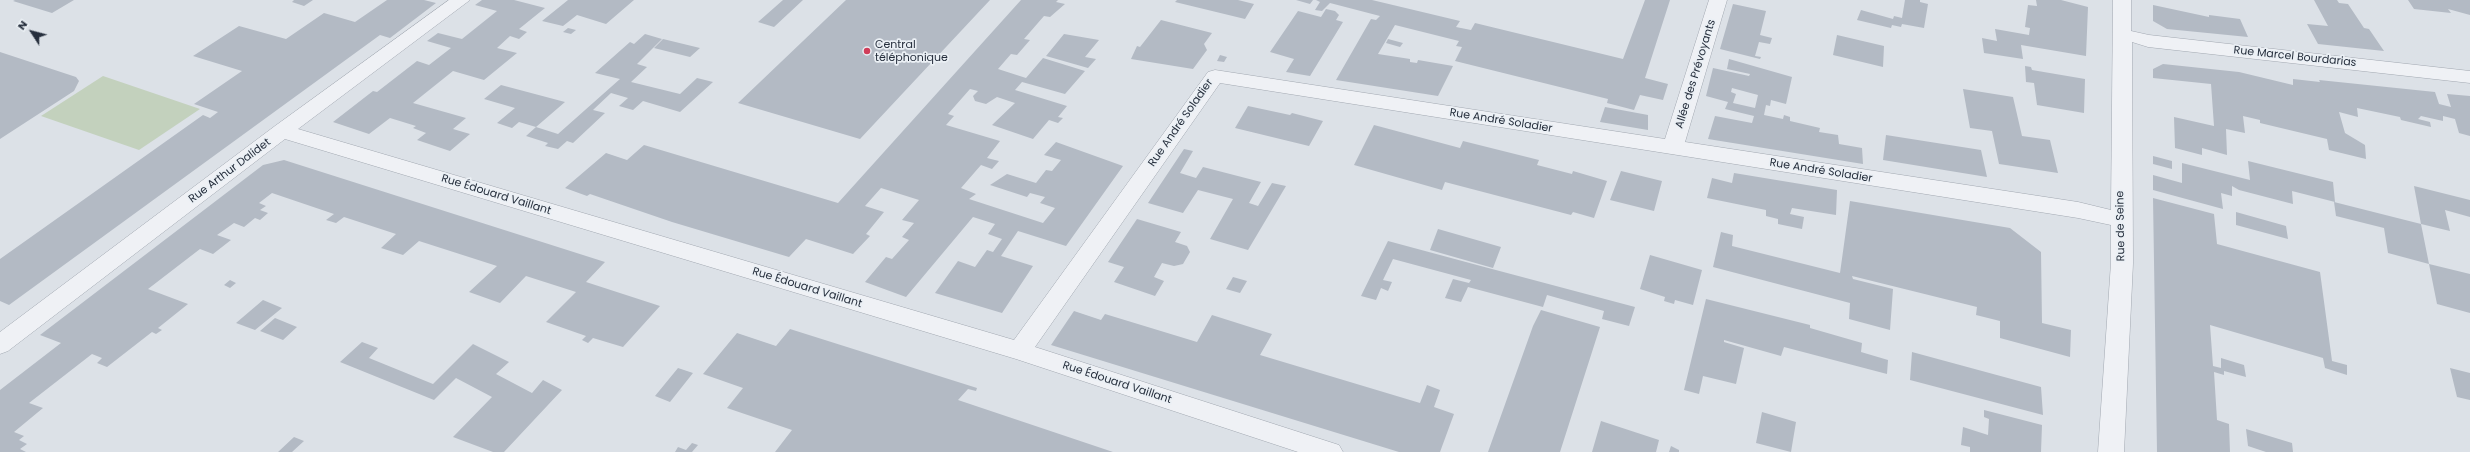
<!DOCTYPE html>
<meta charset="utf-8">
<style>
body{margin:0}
#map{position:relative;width:2470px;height:452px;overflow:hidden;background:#dce1e7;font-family:Poppins,sans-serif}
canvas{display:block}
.north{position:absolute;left:12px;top:12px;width:40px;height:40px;-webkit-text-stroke:3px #ebf0f5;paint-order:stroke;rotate:306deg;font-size:11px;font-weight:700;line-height:16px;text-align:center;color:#262f3d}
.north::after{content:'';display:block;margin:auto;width:14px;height:18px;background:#262f3d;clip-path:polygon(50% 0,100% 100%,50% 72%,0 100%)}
</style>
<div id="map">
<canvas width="2470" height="452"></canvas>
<div class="north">N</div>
</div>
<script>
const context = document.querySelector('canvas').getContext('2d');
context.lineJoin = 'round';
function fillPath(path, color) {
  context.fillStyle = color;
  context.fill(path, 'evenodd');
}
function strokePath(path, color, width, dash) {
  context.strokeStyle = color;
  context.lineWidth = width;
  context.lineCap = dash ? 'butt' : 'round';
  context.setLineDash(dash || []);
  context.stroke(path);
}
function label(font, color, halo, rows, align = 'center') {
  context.font = font + ' Poppins,sans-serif';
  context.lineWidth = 3.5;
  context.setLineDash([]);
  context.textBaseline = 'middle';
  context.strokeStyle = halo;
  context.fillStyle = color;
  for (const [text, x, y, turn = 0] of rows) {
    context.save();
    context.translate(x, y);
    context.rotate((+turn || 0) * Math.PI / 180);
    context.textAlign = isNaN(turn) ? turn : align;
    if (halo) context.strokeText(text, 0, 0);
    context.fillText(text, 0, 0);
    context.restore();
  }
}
fillPath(new Path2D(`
 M103,76L200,109L139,150L41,116Z`), '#c3d1bd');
fillPath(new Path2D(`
 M15,0H74L52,13L13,1Z
 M294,0H313L304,6L292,2Z
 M387,0H424L436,3L390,38L380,35L9,305L0,301V259L203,115L210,118L218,112L194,104L242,71L193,56L239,26L286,39L324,13L355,22Z
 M482,0H514L545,8L519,29L527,32L519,39L510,36L497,48L517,53L484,80L453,71L413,103L466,118L453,129L470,134L450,151L417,140L426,133L413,128L416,126L390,118L369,134L333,122L373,91L377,92L417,61L429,65L451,48L427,41L438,33L462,39L497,11L475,5Z
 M568,0H634L606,24L577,15L563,26L542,21Z
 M783,0H803L774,27L758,22Z
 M846,0H990L860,139L738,103Z
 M1021,0H1058L1056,2L1065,4L1050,17L1044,16L1024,39L1030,40L1017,55L1011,54L998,69L1026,78L1043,58L1085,71L1065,94L1022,82L1015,90L1067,106L1058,117L1063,118L1058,123L1049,120L1033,139L992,125L1015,103L997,97L986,104L975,101L973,96L978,91L970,89L948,114L954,116L946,125L1000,141L987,158L999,161L992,169L981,165L961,188L976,194L969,199L1043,223L1055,208L1040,203L1045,197L1030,193L1027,197L990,185L1007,174L1036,183L1046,170L1052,171L1061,160L1044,155L1056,142L1123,166L1066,246L1018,231L1001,256L1033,266L1002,313L935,293L958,261L975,267L987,250L993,252L1002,239L988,234L995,224L973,217L906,297L865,282L886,257L892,259L909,240L902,237L914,223L902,220L919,200L881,188L865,206L884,212L866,234L870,236L853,254L806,239L789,257L672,222L590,194L587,196L565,188L606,153L627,160L644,145L838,203Z
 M1177,0H1238L1254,4L1245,19L1175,2Z
 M1296,0H1313L1310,4Z
 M1316,0H1372L1460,21L1456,27L1471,30L1475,23L1623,59L1645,0H1670L1645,78L1668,84L1663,100L1640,95L1634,110L1607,103L1608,99L1455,61L1462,47L1456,46L1459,41L1395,25L1378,54L1410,59V62L1417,63L1418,60L1453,66L1438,96L1336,80L1371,19L1376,20L1380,16L1330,3L1322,11L1315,10L1320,2Z
 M1905,0H1920V2L1928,4L1924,28L1902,24L1901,27L1892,25L1891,28L1857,20L1861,10L1893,19L1894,16L1902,18Z
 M2036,0H2061L2088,7L2086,56L2021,45L2023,59L1984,53L1982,38L1997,41L1995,29L2029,35L2030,28L2025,27L2028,5L2037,6Z
 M2314,0H2337L2339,3L2348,4L2364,28L2369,29L2384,51L2318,44L2307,24L2328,26Z
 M2408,0H2470V15L2448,9L2451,13L2414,9Z
 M1733,4L1766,11L1760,35L1772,38L1770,44L1759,42L1755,56L1761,57L1760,59L1720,49Z
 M2153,5L2209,17V15L2240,19L2248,37L2167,29L2153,21Z
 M1326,9L1335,11L1339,15L1336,20L1343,22L1310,76L1286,72L1294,59L1270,52L1298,11L1321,17Z
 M1161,20L1212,33L1204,44L1207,50L1193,69L1131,59L1137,46L1140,47Z
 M568,28L576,30L571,34L563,32Z
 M645,34L662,39L637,64L647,67L631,82L680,94L697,78L713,82L680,112L643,101L633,110L619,106L628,98L611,93L593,110L605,113L573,143L567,141L558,149L545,146L548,143L526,136L536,127L558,134L620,79L595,73L630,42L634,44Z
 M1064,34L1099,40L1085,57L1096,59L1088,68L1046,56Z
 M1837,35L1884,46L1883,67L1833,55Z
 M663,39L700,48L690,57L654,48Z
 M1388,39L1403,43L1400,47L1386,43Z
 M0,52L76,77L79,81L74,91L0,139Z
 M1220,55L1227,57L1224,62L1217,61Z
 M1729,59L1792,77L1786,104L1771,100L1770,106L1766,105L1764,115L1783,119L1784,115L1790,117V121L1820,128L1819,132L1838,135L1839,144L1862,148L1863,164L1708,139L1715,116L1752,123L1754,116L1725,109L1728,102L1706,96L1713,68L1749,76L1750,74L1727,69ZM1732,88L1758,95L1755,108L1733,103L1736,94L1731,92Z
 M2163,64L2239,72L2293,85V79L2320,82L2319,80L2435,92L2439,104L2451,107L2447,94L2470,96V136L2459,133L2455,119L2443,116V121L2421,116L2418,119L2430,122L2431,127L2401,120L2400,117L2357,108L2358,117L2339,112L2345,133L2365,145L2366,159L2329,150L2327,139L2260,123V120L2243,116L2245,133L2226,129L2227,155L2202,148V155L2175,148L2174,117L2214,126L2211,84L2153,78V69Z
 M2025,66L2031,67L2032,70L2085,79L2084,113L2037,105L2034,83L2026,82Z
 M501,85L565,102L536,127L519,122L512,128L497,123L515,108L484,99Z
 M1963,89L2013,97L2022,136L2050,140L2058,173L1999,164L1992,131L1970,128Z
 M1248,106L1290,115L1292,113L1323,121L1309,146L1235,128Z
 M1605,107L1648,115V130L1600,122Z
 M1374,125L1460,148L1463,141L1539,160L1537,165L1572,174L1573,171L1607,181L1594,218L1573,212L1571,215L1445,182L1442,190L1354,165Z
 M1886,135L1981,150L1987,177L1883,160Z
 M1184,149L1193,151L1180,173L1196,178L1203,167L1261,182L1249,203L1258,206L1272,183L1286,186L1248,250L1210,239L1233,199L1198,190L1183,213L1148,203Z
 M2153,156L2172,161V169L2153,164Z
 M284,160L605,262L586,282L660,306L623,347L593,338L588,343L582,340L586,336L546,322L576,292L526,276L500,303L469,292L497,266L419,241L403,255L381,248L396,234L344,217L336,223L326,220L334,214L272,193L259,203L266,206L260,210L268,213L260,220L255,218L244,227L234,223L217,235L231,240L213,254L200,249L148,289L188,304L158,328L162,330L156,334L152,332L107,367L97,363L102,358L92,354L29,403L43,408L14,432L24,436L19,440L27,444L20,449L26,452H0V390L61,343L40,335L263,165Z
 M2248,161L2333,182L2335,202L2292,191L2293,204L2239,190L2232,186V196L2221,193L2223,209L2153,190V175L2182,183V163L2250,180Z
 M1621,171L1662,181L1654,211L1610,200Z
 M1734,173L1837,190L1836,215L1792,208L1790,214L1804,217L1802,229L1778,224V219L1766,216V210L1707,198L1712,178L1732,183Z
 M2414,186L2470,200V217L2445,210L2450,231L2421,224Z
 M2153,198L2214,214L2217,244L2320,272L2332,361L2347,365V375L2325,368L2323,358L2210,325L2213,366L2221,368V358L2244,365L2246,377L2224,371V375L2214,372L2217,420L2229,424L2230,452H2157Z
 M1850,201L2010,228L2041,252L2042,323L2071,330L2070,357L2000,338V321L1976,315L1977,307L1852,276L1853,279L1893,289L1890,330L1849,319L1850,303L1713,267L1721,232L1733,235L1732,246L1840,273Z
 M2334,202L2421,224L2429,264L2388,253L2384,228L2336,216Z
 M2236,212L2286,226L2288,239L2236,225Z
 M1137,219L1181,232L1175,242L1187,246L1190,252L1183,264L1174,266L1162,263L1154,277L1164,281L1155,296L1114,282L1124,267L1108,262Z
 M1438,229L1501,247L1493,268L1430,250Z
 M1388,241L1477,265L1635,307L1629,326L1602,319L1604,311L1547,295L1543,307L1468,287L1461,302L1445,298L1453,279L1469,283L1471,280L1393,259L1383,280L1392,282L1388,291L1381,288L1376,300L1361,296Z
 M1650,255L1702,270L1693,305L1675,300L1674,304L1664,301L1665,297L1640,289Z
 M2429,264L2470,274V313L2437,304Z
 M1233,277L1247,281L1240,293L1226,289Z
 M230,280L236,283L230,288L224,285Z
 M1706,299L1810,325V328L1862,343L1861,352L1888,360L1887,374L1784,347L1781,356L1724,340V342L1744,348L1736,384L1703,376L1699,394L1684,390Z
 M263,300L282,308L255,330L236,323Z
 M1541,310L1600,327L1560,452H1488L1533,326Z
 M1074,311L1101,320L1105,314L1197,342L1212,315L1272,334L1260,355L1420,403L1427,385L1440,390L1434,407L1454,414L1440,452H1399L1051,345Z
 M275,318L297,327L283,340L260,331Z
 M790,329L977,388L976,391L968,389L958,400L1113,452H775L792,430L727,408L743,388L703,374L737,333L776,346Z
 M362,342L378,348L369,358L433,384L473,344L509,362L496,374L532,393L543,380L562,390L504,452H493L453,437L492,397L456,378L434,400L340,362Z
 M1912,352L2041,387L2043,415L1910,380Z
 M678,368L693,373L670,402L655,396Z
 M2450,368L2470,373V400L2457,397Z
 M1984,410L2042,425L2041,452H1970V447L1961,445L1963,427L1988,435L1989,419L1984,417Z
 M1762,412L1796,422L1791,452L1756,443Z
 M1601,421L1659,440L1656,452H1592Z
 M2246,429L2292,443L2293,452H2266L2248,446Z
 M294,437L304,441L292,452H278Z
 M692,443L698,445L692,452H675L678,447L686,450Z
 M1671,446L1679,450V452H1669Z`), '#b3bac4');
const minor = new Path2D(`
 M449,0H470L298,129L1014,340L1208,72L1215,70L1665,139L1709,0H1727L1685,142L2078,202L2111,210L2113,0H2131V31L2149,35L2470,71V83L2148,47L2132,42L2133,263L2124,452H2098L2111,263V225L2078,218L1220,83L1035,347L1339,445L1343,452H1298L1016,359L285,139L8,351L0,354V332L275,126Z`);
strokePath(minor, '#a2a8b1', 1);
fillPath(minor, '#eff1f5');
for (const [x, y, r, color] of [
 [867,51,4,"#d03d59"]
]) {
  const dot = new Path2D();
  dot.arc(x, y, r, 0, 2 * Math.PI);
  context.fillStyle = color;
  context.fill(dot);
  strokePath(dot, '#ebf0f5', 1.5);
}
label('11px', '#262f3d', '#ebf0f5', [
 ["Central",875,45],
 ["téléphonique",875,58]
], 'left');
label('11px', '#262f3d', '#ebf0f5', [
 ["Rue Marcel Bourdarias",2295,57,6],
 ["Allée des Prévoyants",1696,74,-73],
 ["Rue André Soladier",1501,121,9],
 ["Rue André Soladier",1181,123,-55],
 ["Rue Arthur Dalidet",230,171,-37],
 ["Rue André Soladier",1821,171,9],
 ["Rue Édouard Vaillant",496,195,17],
 ["Rue de Seine",2121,226,-91],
 ["Rue Édouard Vaillant",807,288,17],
 ["Rue Édouard Vaillant",1117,383,18]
]);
</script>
